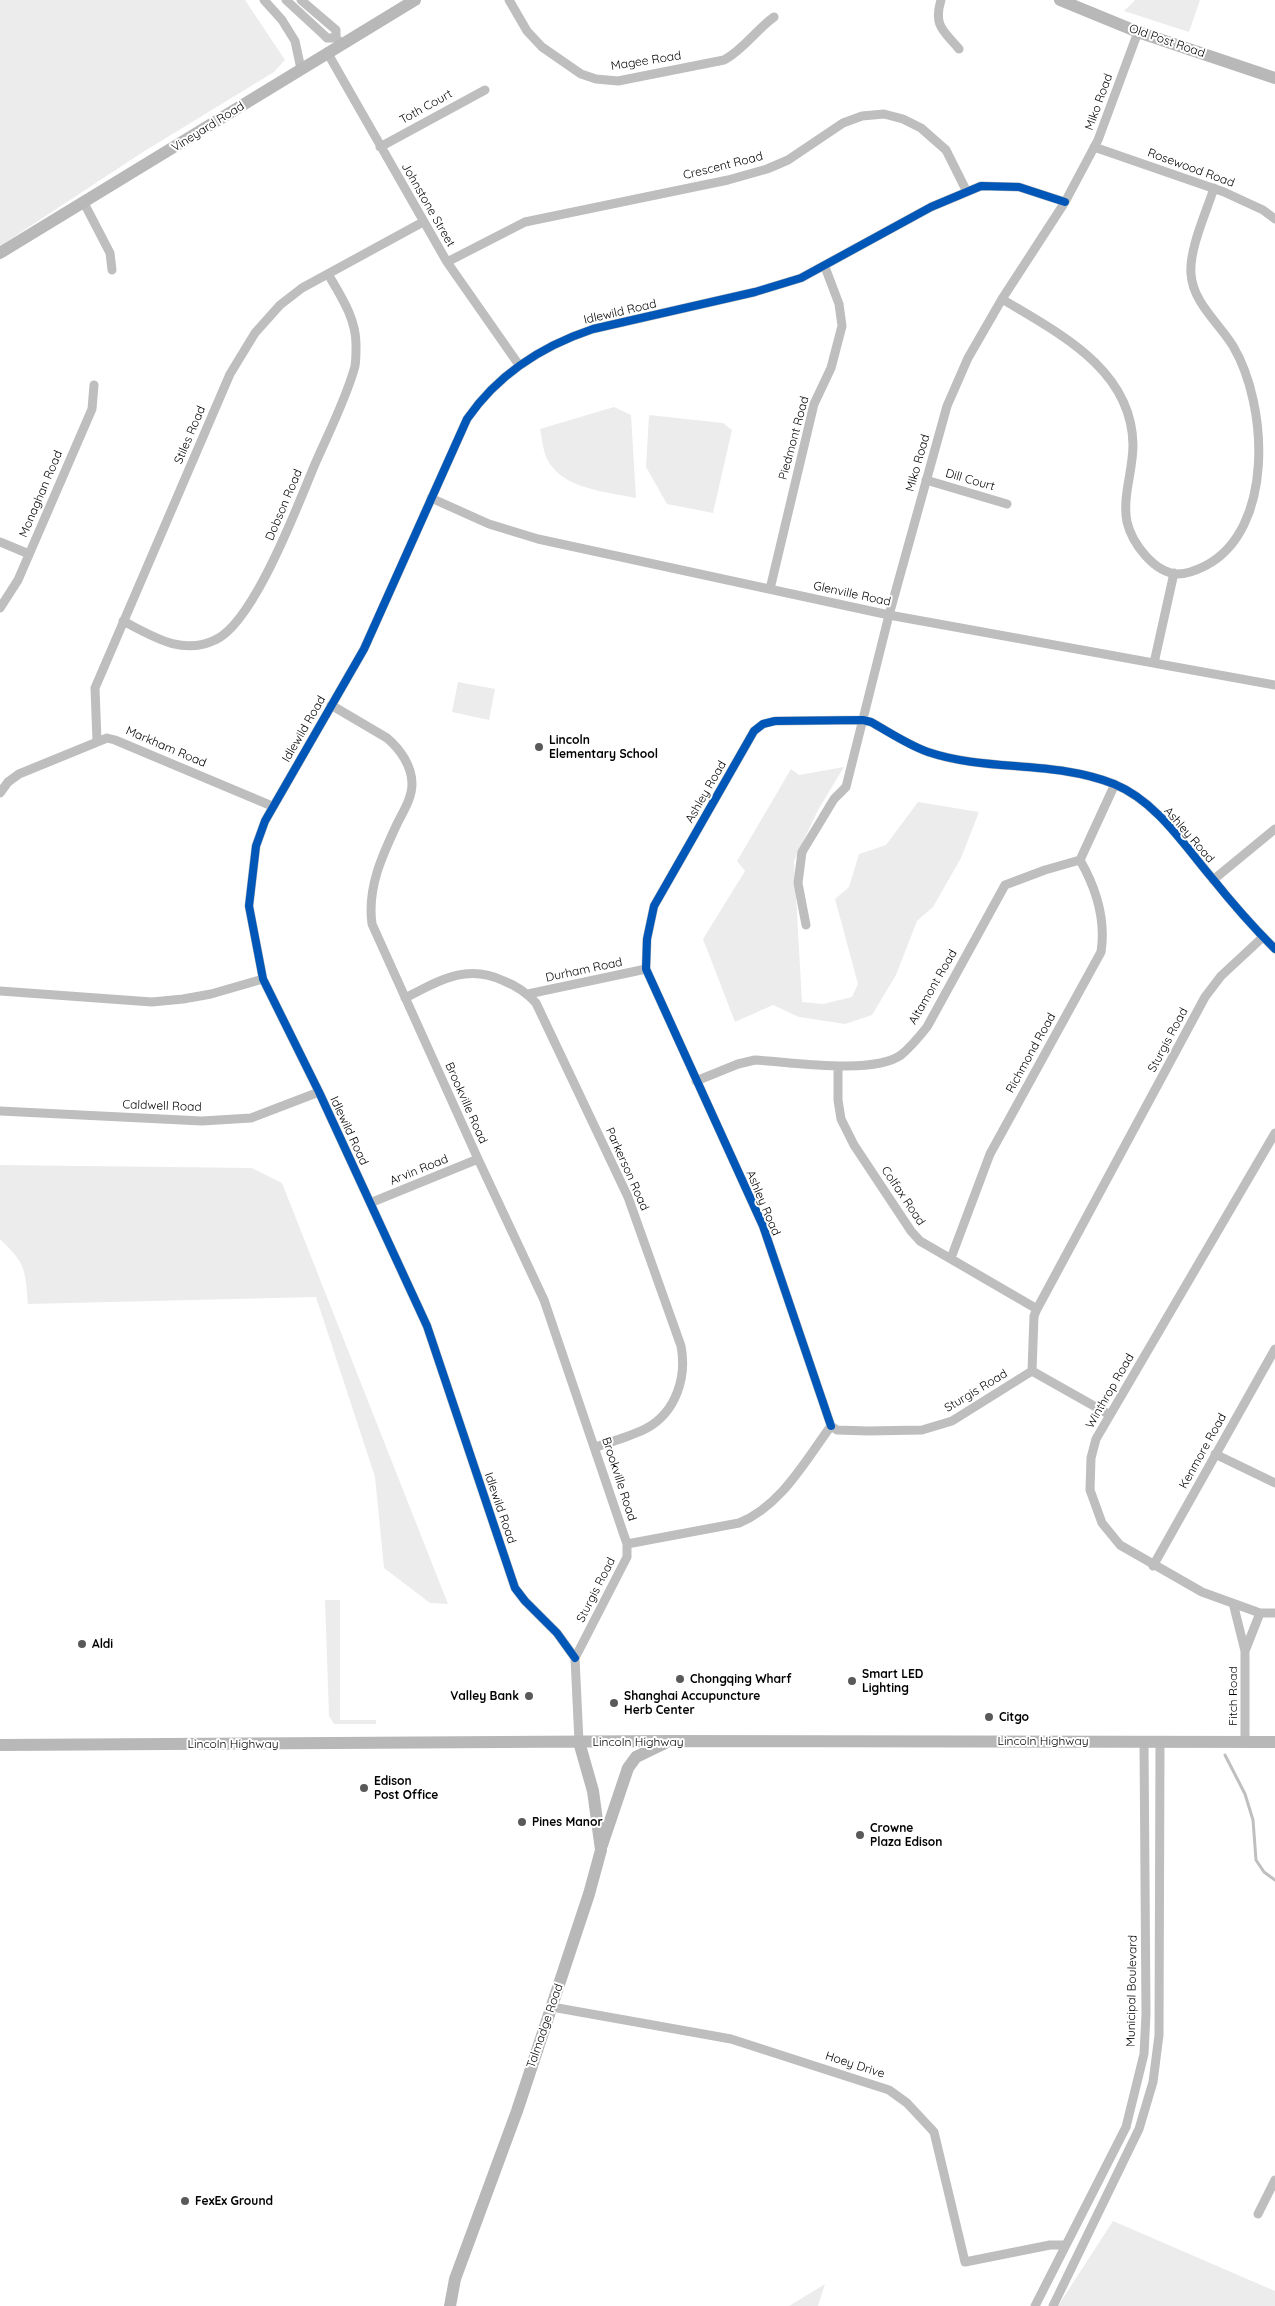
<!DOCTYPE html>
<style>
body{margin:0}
canvas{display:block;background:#fff}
</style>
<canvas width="1275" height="2306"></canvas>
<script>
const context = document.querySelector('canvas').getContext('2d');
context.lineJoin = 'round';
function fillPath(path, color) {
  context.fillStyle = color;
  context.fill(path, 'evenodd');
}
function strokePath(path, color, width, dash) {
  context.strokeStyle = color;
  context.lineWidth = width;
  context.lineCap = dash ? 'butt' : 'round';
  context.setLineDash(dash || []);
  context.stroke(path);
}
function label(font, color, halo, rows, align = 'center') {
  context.font = font + ' Quicksand,sans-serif';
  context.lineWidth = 4;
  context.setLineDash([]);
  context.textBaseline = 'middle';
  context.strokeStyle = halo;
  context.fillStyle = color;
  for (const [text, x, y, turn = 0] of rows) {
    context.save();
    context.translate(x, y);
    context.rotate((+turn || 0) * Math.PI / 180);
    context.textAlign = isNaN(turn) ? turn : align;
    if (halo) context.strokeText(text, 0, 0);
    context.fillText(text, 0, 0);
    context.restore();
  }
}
fillPath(new Path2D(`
 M0,0H245L285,60L274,72L143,152L0,246Z
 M1135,0H1200L1189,32L1124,11Z
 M614,407L631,415L636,498C607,492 562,489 547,459C543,451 542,438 540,429Z
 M649,415L723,423L732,430L713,513L667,504L646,467Z
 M458,682L495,689L489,720L452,712Z
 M844,767L818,810L794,861L802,1002L823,1004L852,997L858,984L835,899L849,887L859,854L886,845L918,802L979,812L961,858L933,907L917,921L896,975L872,1015L845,1024L799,1017L773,1005L735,1022L703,939L745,871L737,861L791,769L799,775Z
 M0,1165L252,1168L282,1183L448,1604L430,1603L384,1568L375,1477L316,1297L28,1304C25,1269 26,1264 0,1239Z
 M325,1600H340V1720H376V1724H334L329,1716Z
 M1113,2221L1275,2291V2306H1058Z
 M825,2284L818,2306H789Z`), '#ececec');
strokePath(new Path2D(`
 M1225,1755L1245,1794L1253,1820L1256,1860L1264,1872L1275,1880`), '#bfbfbf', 3);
strokePath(new Path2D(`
 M264,0L282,20L295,41L301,69
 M286,0L324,35L327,38H336L342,44
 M301,0L336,30V38
 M509,0L527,31L542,47L581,74L596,79L618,81L724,60C743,50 756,30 774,17
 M941,0C933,26 944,31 959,49
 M327,52L447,262L519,365
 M380,147L485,90
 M1094,147L1224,192L1263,210L1275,219
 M84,203L110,253L112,270
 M447,262L525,222L728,180L767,169L788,160L843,123L862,116L884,114L903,119L921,128L946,150L967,192
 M1002,299C1058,333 1132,369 1133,445C1133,471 1122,497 1127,522C1132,543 1154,573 1178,574C1188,574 1197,570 1205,566C1275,530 1268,405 1233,346C1219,323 1193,303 1191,274C1189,249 1206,213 1214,188
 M926,480L1007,504
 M431,498L489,524L538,539L889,615L1275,685
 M0,542L29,554
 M770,589L814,404L831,368L842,326L839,304L825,267
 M0,608L18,580L92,409L94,385
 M123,621C152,636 182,656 215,640C254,623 298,504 315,464C328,434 347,397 355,366C356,360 356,353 356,347C357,320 341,296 328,274
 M1154,663L1174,573
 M331,705L387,738C400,749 412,766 412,784C412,798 403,812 397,824C382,856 367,888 372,924L478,1159L544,1300L627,1544V1557L575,1658L579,1742
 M97,741L95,688L230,374L255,333L280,305L302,288L423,222
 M0,793L8,782L19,774L107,738L115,740L272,806
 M1080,860L1115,784
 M1213,880L1275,829
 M806,925L798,883L802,852L834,799L846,787L889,615L947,406L968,358L1002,299L1065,202L1098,140L1138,32
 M0,991L152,1002L183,999L211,994L263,979
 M528,994L646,969
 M405,998C439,981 466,963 504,981C517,986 527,993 536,1003L628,1197L681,1346C687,1377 676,1412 647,1428C632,1436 613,1441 596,1447
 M838,1066V1100L841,1119L854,1145L911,1231L920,1241L1037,1309
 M696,1081L738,1064L755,1060C790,1062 873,1075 901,1055C911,1047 919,1037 927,1027L1005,885L1045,870L1080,860
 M0,1111L202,1121L251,1118L319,1092
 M1275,1133L1096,1439L1091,1458L1090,1490L1102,1523L1120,1545L1202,1592L1260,1613H1275
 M370,1203L478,1159
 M951,1258L990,1154L1101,952C1106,920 1096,888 1080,860
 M1032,1371L1034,1316L1037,1309L1205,997L1221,976L1263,937
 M1032,1371L1110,1415
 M831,1426L763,1226L646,969L647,939L654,906L754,731L763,724L775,721L863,720L871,722C889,732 908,745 928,752C987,772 1054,760 1114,784C1156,801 1184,845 1212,878C1232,903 1253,927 1275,949
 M831,1426L837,1430L868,1431L922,1430L952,1421L1032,1371
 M1215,1454L1275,1483
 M627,1544L739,1523C781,1506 805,1461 831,1426
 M1153,1566L1275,1349
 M1233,1603L1245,1651V1742
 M1245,1651L1260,1613
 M575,1658L557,1633L525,1601L515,1588L427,1326L319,1092L263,979L249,906L256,846L265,821L364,649L467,419C498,374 542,346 593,329L755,292L801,278L931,207L981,186L1019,187L1065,202
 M552,2007L731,2039L889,2090L907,2103L934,2132L965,2262L1050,2245H1066
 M1258,2214L1275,2180
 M1035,2306L1126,2127L1144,2054L1146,2014L1144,1742
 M1053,2306L1139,2129L1153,2082L1159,2035L1160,1743`), '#bebebe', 9);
strokePath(new Path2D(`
 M1060,0L1138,32L1275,78
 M0,253L415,0
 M0,1745L669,1741L1275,1742
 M602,1845L628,1768L636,1757L665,1743
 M450,2306L455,2279L517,2111L589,1894L601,1850L593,1791L579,1742`), '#b8b8b8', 12);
strokePath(new Path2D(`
 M831,1426L763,1226L646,969L647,939L654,906L754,731L763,724L775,721L863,720L871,722C889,732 908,745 928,752C987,772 1054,760 1114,784C1156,801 1184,845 1212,878C1232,903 1253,927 1275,949
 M575,1658L557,1633L525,1601L515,1588L427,1326L319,1092L263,979L249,906L256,846L265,821L364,649L467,419C498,374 542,346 593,329L755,292L801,278L931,207L981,186L1019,187L1065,202`), '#0057b8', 8);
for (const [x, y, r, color] of [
 [539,747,5,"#595959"],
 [82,1644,5,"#595959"],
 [680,1679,5,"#595959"],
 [852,1681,5,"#595959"],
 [529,1696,5,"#595959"],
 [614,1703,5,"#595959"],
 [989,1717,5,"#595959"],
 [364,1788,5,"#595959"],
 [522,1822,5,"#595959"],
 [860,1835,5,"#595959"],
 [185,2201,5,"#595959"]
]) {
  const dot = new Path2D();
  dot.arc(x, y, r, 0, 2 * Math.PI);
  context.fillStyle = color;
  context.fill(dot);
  strokePath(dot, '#fff', 2);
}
label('12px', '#000', '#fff', [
 ["Old Post Road",1167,41,19],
 ["Magee Road",646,61,-9],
 ["Miko Road",1099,102,-70],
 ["Toth Court",426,107,-29],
 ["Vineyard Road",208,127,-32],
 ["Crescent Road",723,166,-14],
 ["Rosewood Road",1191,168,20],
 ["Johnstone Street",428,205,60],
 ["Idlewild Road",620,312,-13],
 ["Stiles Road",190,435,-67],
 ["Piedmont Road",794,438,-75],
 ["Miko Road",918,463,-74],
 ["Dill Court",970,480,16],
 ["Monaghan Road",41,494,-67],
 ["Dobson Road",284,505,-67],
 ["Glenville Road",852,594,12],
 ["Idlewild Road",304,729,-60],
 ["Markham Road",166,747,23],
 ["Ashley Road",706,792,-60],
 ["Ashley Road",1189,835,49],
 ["Durham Road",584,970,-12],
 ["Altamont Road",933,987,-60],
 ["Sturgis Road",1168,1040,-62],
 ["Richmond Road",1031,1053,-61],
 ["Brookville Road",466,1103,66],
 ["Caldwell Road",162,1106,2],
 ["Idlewild Road",349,1131,65],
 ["Parkerson Road",627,1169,66],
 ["Arvin Road",419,1170,-22],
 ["Colfax Road",903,1196,56],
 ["Ashley Road",763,1203,67],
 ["Sturgis Road",976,1391,-31],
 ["Winthrop Road",1110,1391,-60],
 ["Kenmore Road",1203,1451,-61],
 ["Brookville Road",619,1479,72],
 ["Idlewild Road",500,1508,71],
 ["Sturgis Road",596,1590,-63],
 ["Fitch Road",1233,1696,-90],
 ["Lincoln Highway",1043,1741],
 ["Lincoln Highway",638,1742],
 ["Lincoln Highway",233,1744],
 ["Municipal Boulevard",1132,1991,-89],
 ["Talmadge Road",545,2026,-71],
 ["Hoey Drive",855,2065,18]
]);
label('bold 12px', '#000', '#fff', [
 ["Lincoln",549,740],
 ["Elementary School",549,754],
 ["Aldi",92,1644],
 ["Smart LED",862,1674],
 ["Lighting",862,1688],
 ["Chongqing Wharf",690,1679],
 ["Valley Bank",519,1696,"right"],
 ["Shanghai Accupuncture",624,1696],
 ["Herb Center",624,1710],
 ["Citgo",999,1717],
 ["Edison",374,1781],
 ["Post Office",374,1795],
 ["Pines Manor",532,1822],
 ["Crowne",870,1828],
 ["Plaza Edison",870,1842],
 ["FexEx Ground",195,2201]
], 'left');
</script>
